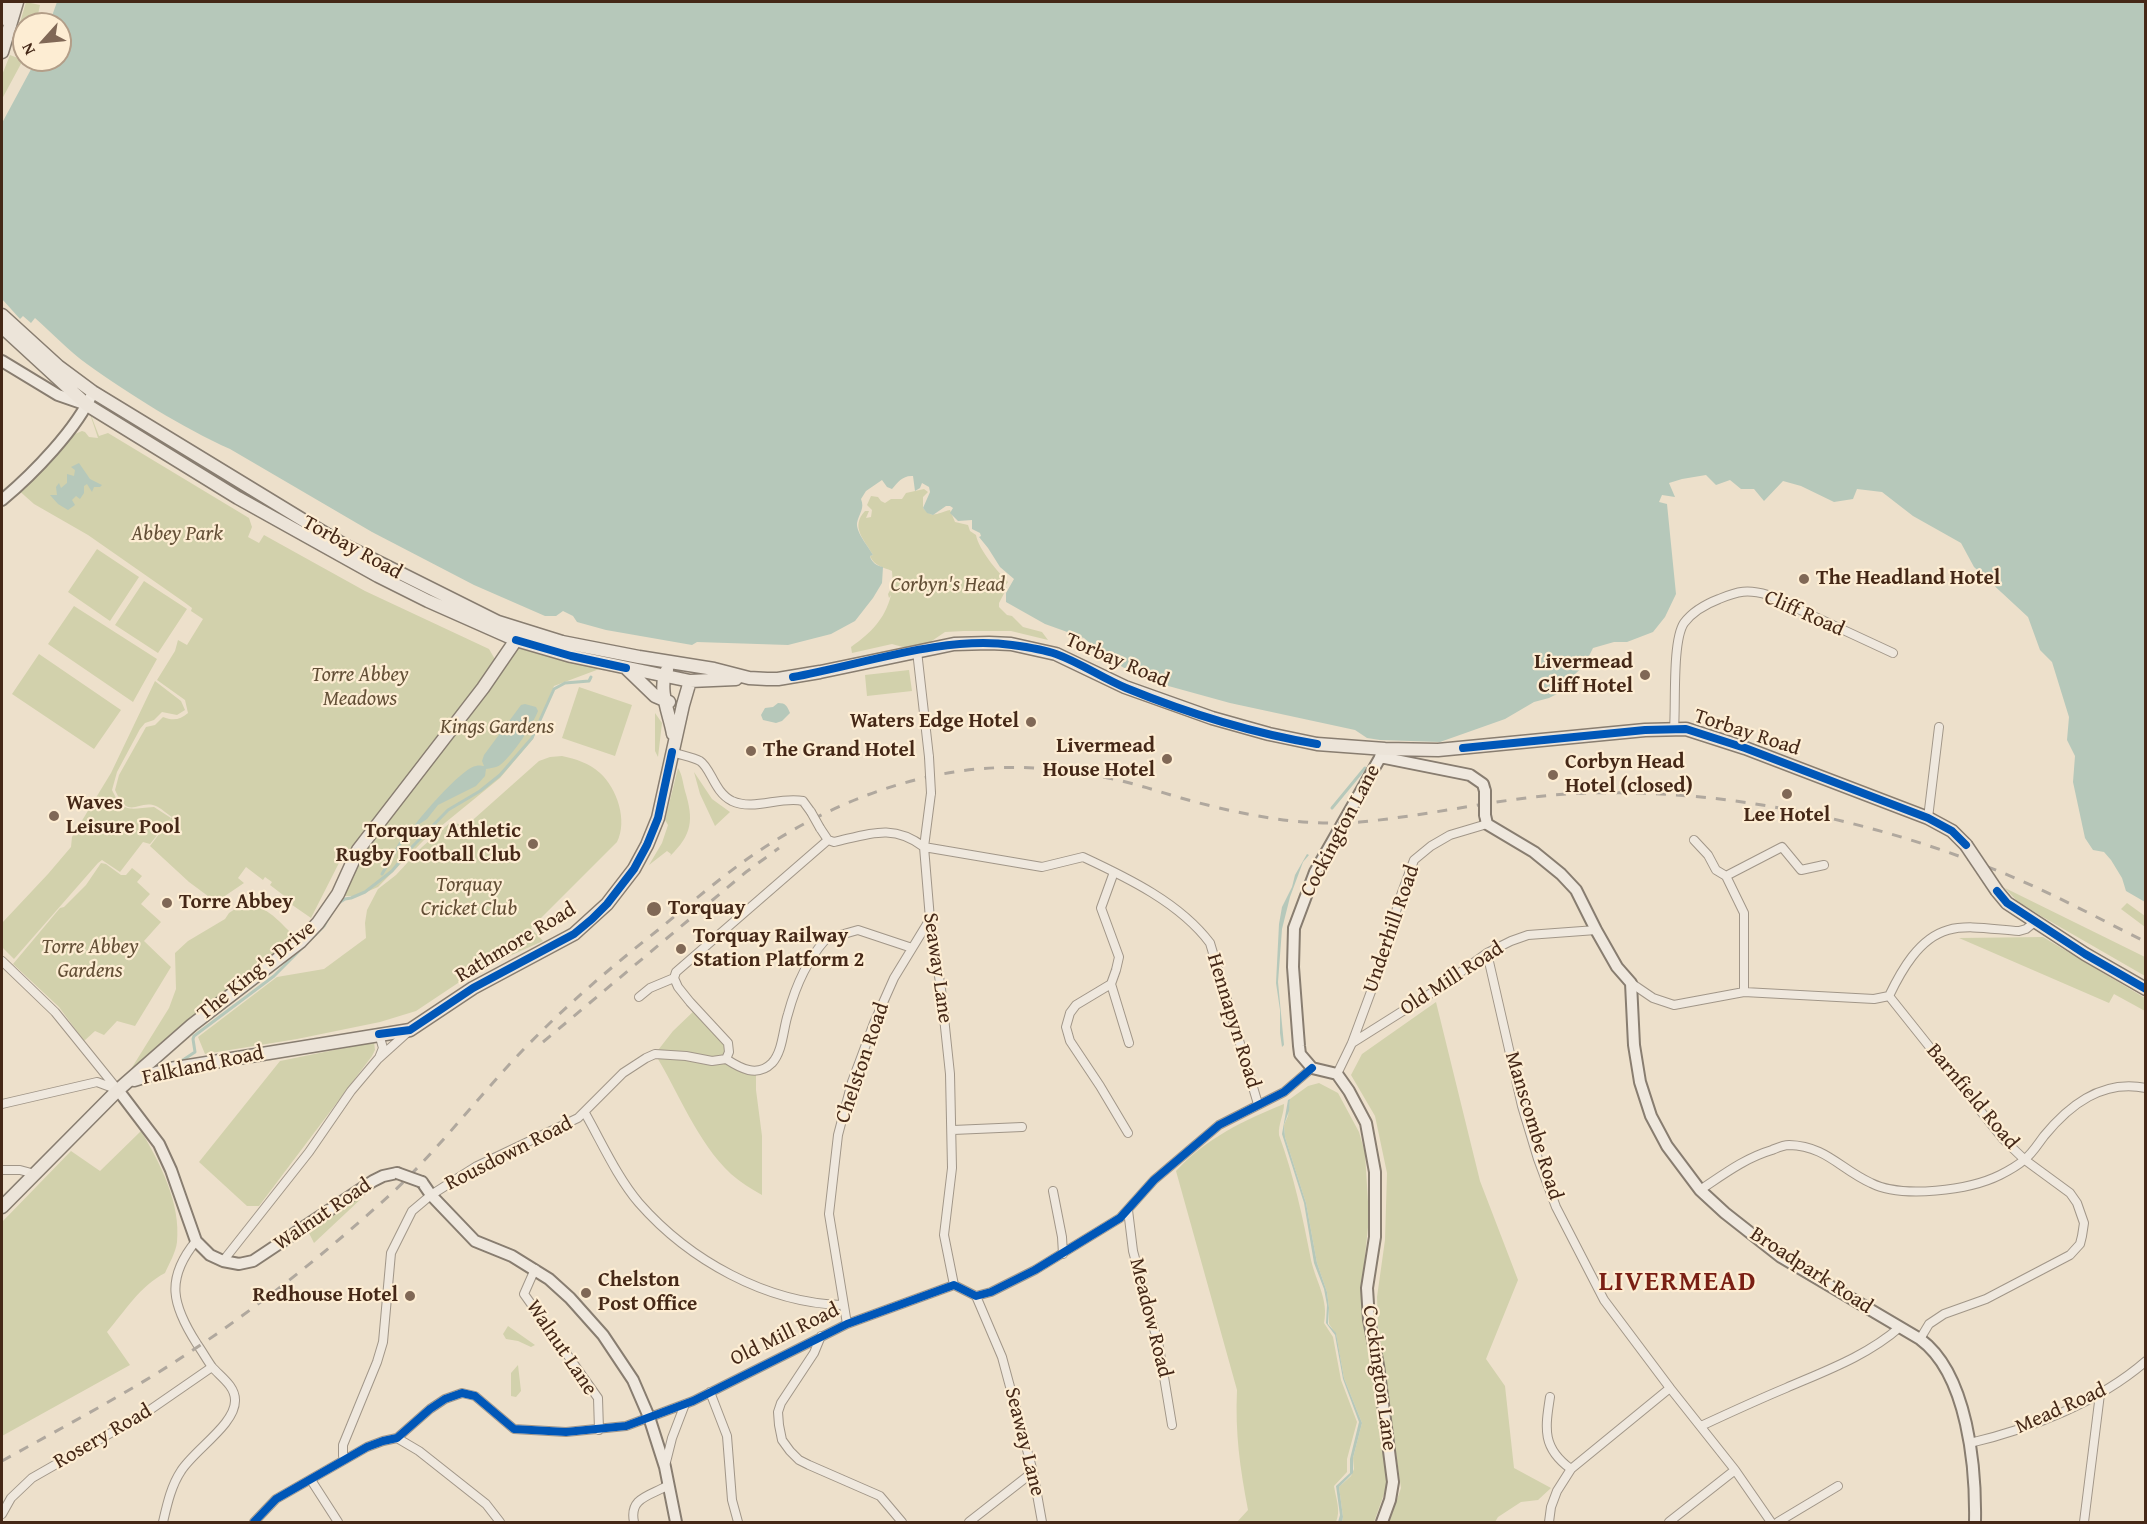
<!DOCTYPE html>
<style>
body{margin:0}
#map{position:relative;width:2147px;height:1524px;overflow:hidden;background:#ede0cb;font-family:"Gentium Book Plus",serif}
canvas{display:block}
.frame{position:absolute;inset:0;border:3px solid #452817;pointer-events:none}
.north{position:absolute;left:12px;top:12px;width:60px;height:60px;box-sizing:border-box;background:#fdedd3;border:2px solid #b39e88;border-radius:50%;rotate:243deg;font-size:16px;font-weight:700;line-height:24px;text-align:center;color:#452817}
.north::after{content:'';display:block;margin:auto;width:21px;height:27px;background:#806856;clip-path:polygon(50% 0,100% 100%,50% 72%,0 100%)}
</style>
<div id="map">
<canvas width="2147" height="1524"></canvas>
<div class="frame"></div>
<div class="north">N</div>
</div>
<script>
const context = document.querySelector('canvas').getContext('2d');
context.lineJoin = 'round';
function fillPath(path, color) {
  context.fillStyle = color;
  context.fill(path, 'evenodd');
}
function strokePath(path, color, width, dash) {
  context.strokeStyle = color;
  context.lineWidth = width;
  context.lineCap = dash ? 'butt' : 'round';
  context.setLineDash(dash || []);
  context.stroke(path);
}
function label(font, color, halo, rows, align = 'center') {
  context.font = font + ' "Gentium Book Plus",serif';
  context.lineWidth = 4.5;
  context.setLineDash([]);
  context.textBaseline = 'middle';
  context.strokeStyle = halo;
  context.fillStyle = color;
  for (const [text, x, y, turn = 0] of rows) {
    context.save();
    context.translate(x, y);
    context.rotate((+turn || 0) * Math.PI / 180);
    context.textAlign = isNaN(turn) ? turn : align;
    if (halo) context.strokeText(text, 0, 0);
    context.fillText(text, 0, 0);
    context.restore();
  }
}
fillPath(new Path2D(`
 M26,2L40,5L36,24H24V51L13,47Z
 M10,55L23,60L2,99V75Z
 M87,405L99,436L108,433L249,518L252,527L248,537L259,543L264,535L365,591L489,649L496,661L351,851L343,855L311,918L285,900L287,898L270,885L272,882L265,877L263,880L246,867L238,878L244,883L216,902L189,882L150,846L172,817C167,814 161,808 156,806C137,799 129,822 115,790L119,775L146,727L155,725L163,717C173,721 180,720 188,713L185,700L157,680L175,651L178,640L187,645L203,619L191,611L192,608L184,602L88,535L34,504L16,488L61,440L82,431L85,432L89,437L98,438Z
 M924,489L928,492L923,497V508C932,520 939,512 950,510L955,522L968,525L970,531L976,535C979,550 997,571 1008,582L1005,586L1007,588L999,603V607L1007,615L1012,616L1023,627L1042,632L1048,640L1011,631H964L945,632L917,651L892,644L852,653L851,647C871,633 885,619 891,595L889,598L888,594L893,585L892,571C883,567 874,566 870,556L873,555C864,539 850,527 865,511H869L866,518L871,517L872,510L867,505L871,496L878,497L881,501L885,503L891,499H902L906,493Z
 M97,549L139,577L110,621L68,592Z
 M144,581L187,609L158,653L115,625Z
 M74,606L157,659L133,702L48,644Z
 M516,640L610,665L554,686L533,739L500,778L424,840L378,887L357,896H336L351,862Z
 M39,654L121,710L94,749L12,694Z
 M909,670L912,691L867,696L865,675Z
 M155,681L181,701L185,710L177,715L162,712L154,720L145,723L140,729L117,772L112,790C124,815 131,808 154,807L171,818L150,844L143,842L120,872L102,860L98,863L14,959L2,947V923L48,874L71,847L72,837L111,773Z
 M579,687L632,705L615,756L562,738Z
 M655,713L662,723L658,757L655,751Z
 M562,756C576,759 589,763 600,773C617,788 628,821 617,842L531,928L543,941L476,971L416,1011L380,1022L297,1039L205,1054L198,1037L277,977L324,969L366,938L365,923L367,910L378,889L396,875L422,847L451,822L466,826L539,761L550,757Z
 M678,768C682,774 683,783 685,791C694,820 692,835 670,856L671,854L667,851L649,865L662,843L668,825L665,820Z
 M694,772L712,799L730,812L715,826L700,794Z
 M101,863L106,864L121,875H126L132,868L142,876L137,882L150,894L141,904L161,922L144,941L171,967L135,1026L117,1021L104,1035L95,1031L84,1041L59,1007L13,964L60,908L64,907L86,885Z
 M2005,888L2145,957V976L2041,916L2017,901Z
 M247,903C272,909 282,925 300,942L118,1090L169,1008L176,989L175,953L188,941L225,919L229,913L235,909Z
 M2127,903L2145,916V927L2121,909Z
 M2043,937L2145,998V1011L2114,994L2109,1003L1959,938Z
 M1436,1002L1480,1181L1518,1280L1486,1359L1505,1386L1514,1468L1551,1488L1538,1500L1521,1502L1498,1517L1495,1522H1389L1401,1488L1378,1327L1377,1297L1385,1240L1387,1173L1375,1116L1351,1075L1362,1054Z
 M697,1008L728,1043L726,1059L756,1071V1090L762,1136V1195C751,1189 740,1182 731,1174C697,1142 679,1093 655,1054L673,1031Z
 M374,1042L375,1050L372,1056L259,1206H247L199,1162L280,1061Z
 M1319,1083L1338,1093L1359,1132L1365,1153L1369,1218L1362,1284L1365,1322L1379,1402L1389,1480L1374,1522H1342L1343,1517L1339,1487L1351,1476L1354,1469L1353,1458L1362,1423L1344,1378L1336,1334L1329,1324V1308L1327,1292L1317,1263L1306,1203L1285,1137L1284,1125L1288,1116L1290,1099L1308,1086Z
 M1284,1104C1284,1115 1278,1124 1279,1135C1294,1176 1303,1218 1311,1260C1316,1282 1329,1300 1324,1323L1333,1337L1341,1380L1357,1422L1347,1459V1472L1334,1486C1336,1499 1341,1510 1336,1522H1237L1248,1510C1240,1468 1235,1433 1237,1390L1176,1171C1205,1139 1244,1120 1284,1104Z
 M141,1131C160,1163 181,1203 177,1242C176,1252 169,1264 165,1273C140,1286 125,1311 107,1332L130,1365L2,1436V1222L71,1151L100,1171Z
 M363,1197L314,1243L309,1233L351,1203Z
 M508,1326L535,1345L531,1347L518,1341L506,1339L503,1334Z
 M518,1365L521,1391L516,1397L511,1396V1373Z`), '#d2d1ac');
fillPath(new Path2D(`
 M57,2H2145V902L2126,891L2122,878L2111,860L2104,852L2093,850L2085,838L2073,782L2075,756L2067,740L2069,717L2052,662L2040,650L2028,617L1974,567L1961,543L1913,516L1882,492L1857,489L1853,499L1834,502L1801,486L1783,481L1764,501L1754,489H1741L1730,480L1716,485L1706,475L1682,479L1669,483L1675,497L1662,495L1659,502L1667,504L1676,594L1665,617L1653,632L1627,642H1614L1593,648L1584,666L1566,682L1571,687L1549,698L1534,702L1505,719L1440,742L1380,740L1367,738L1355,730L1230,703L1143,679L1109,659L1084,638L1045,624L1006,602V593L1014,579L1000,567L988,548L979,537L981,536L980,533L972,529V520L958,521L950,513L953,508L950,506H946L933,515L927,513L923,508L930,492L929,487L922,483L920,488L915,491L913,476C903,475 898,482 892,489L887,487L882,480L866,491L861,499C865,509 859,513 857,523C856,533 869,547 873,555L870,556C871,562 877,566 883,567L882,583L873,598L855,621L831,634L788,645L697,642L692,645L606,630L577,622L573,616L563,611L556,616H545L474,585L372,532L230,449C183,428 129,394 87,364C69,351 52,333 35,318L31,323L23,316L20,319L2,299V123L36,60H60V24H49Z
 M79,463L90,479L102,485L100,487H94L92,492L87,484L84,486V493L80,499L76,496L72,500L75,505L68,510L58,504L50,495H57L56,487L59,483L61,488L67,483V474L74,476L75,470L71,467Z
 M778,703C786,703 787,706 790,713L782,721L776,723L763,720L761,715L765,708L773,707Z
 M525,704L536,707L538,711C532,726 513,755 500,765C496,768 490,768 486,769L485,776L476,786L438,805L427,819L412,829C419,818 463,767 476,766C479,765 482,766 484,766L482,761L484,755L521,705Z
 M1307,854L1309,855L1303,862L1290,897L1282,929L1278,982L1284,1045L1282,1047L1280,1033V1010L1276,983L1279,924L1282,907L1292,887L1295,875Z
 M1290,1099L1289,1111L1284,1125L1285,1137L1306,1203L1317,1263L1327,1292L1329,1308L1328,1324L1336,1333L1344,1378L1362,1423L1353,1458V1473L1339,1487L1343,1517L1342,1522H1338L1340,1515L1336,1486L1350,1473V1459L1359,1422L1343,1379L1335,1335L1326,1323L1327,1305L1324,1289L1314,1263L1304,1203L1282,1134L1288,1100Z`), '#b6c8ba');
strokePath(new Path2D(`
 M1332,808L1365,768
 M382,874L401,842L412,829
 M337,904L345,899L351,898L365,892L392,871L411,848L448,810L480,791L500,775L532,738L554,689L565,683L589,681L591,677
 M310,940L324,926L329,917
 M180,1062L195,1052L193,1039L194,1036L274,976L304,946`), '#b6c8ba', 3);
const street = new Path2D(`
 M917,651L929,757
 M1674,729C1676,705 1672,641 1684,623C1693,611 1706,604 1719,599C1738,591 1748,589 1768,595L1893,653
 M672,752C680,755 693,757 700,761C711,768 714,792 732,801C754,811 780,796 803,801L811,812
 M931,793L924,847L930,919L941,989L950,1074L952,1168L944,1235L954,1285
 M1928,818L1939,727
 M820,828L828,840L834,842C869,834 893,823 924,847L1042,867L1083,857C1128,878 1180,903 1210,943L1258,1104
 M1694,840L1708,855L1716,870L1726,876L1744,913V992
 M1114,872L1101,908L1119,957L1116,970L1111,984L1076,1005L1070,1013L1066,1027L1070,1041L1100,1086L1128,1133
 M1726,876L1782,847L1801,870L1824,865
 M1487,953L1522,1106L1538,1159L1556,1207L1604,1300L1670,1388L1735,1470L1771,1522
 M2,961L55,1012L118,1090
 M674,978L676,972L828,840
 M674,978L678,987L690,1002L728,1043L729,1052L726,1059
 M1631,983L1653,998L1674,1005L1744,992L1874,999L1889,996C1901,971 1919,938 1948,930C1969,924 1997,930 2019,931L2026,929L2036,921
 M1111,984L1129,1043
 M1889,996L2003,1139L2025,1160L2070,1193L2077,1203L2084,1223L2082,1236L2080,1244L2070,1255L1986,1299L1944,1314L1929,1324L1920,1339
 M639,997L650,988L674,978
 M1352,1043L1433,992L1487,953L1511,941L1528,935L1596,930
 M379,1058L383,1048L379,1034
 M726,1059C740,1068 757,1078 772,1063C783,1051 783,1029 788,1014C795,988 807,960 826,939L858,930L912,948
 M1337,1074L1352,1043L1379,970L1400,898L1414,860L1431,846L1450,835L1487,824
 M2,1104L97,1082L113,1088
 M585,1113C602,1143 617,1177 639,1203C689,1260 766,1303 842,1305
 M953,1130L1022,1127
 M2,1170H20L35,1174
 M1700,1190C1724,1174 1745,1158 1772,1150C1777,1148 1783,1145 1789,1145C1826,1146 1840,1169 1871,1183C1902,1199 1970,1190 2000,1175C2008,1171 2017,1166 2024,1160C2032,1154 2038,1144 2044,1136C2070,1104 2103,1079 2146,1088
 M1053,1191L1062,1237L1063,1254
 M1128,1210L1133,1251L1159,1347L1172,1425
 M223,1261L309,1152L351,1091L378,1059L409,1031
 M535,1269L524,1294L598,1398L599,1430
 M976,1296L1002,1357L1033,1472L1042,1522
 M847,1324L829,1214L838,1135L852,1082L874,1023L894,978L930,919
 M821,1336L814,1353L781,1403L778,1412L779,1425L782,1440L790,1451L799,1460L809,1465L880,1496L902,1522
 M710,1392L727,1436L732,1500L738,1522
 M1550,1397C1545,1429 1542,1448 1571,1469
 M1701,1426C1729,1413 1757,1400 1786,1388C1825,1371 1867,1356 1900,1327
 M397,1438L419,1451L486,1504L500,1522
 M1970,1443C2030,1429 2099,1402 2146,1361
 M345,1458L343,1456V1445L377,1362L383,1342L391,1253L412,1211L431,1195L477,1166L578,1118L623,1073L646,1058L655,1054L686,1056L712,1061L726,1059
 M665,1466L672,1438L685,1404
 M311,1480L338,1522
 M2,1514L11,1498L32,1478L144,1414L212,1367
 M163,1522C167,1505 171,1486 181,1471C194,1450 236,1424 235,1400C235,1386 221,1377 212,1367C207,1360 202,1351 197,1344C172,1305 165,1279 196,1241
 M254,1522L276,1499L367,1447L383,1441L397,1438L430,1409L445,1399L462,1393L475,1396L514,1429L566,1432L626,1426L693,1401L847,1324L954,1285L976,1296L991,1292L1035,1270L1120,1218L1154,1180L1219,1125L1284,1092L1312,1068
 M634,1522C629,1498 649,1496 667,1486
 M969,1522L1033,1472
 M1549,1522L1551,1507L1557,1491L1571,1469L1670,1388
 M1669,1522L1735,1470
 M1778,1522L1838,1486
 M2084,1522L2100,1394`);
const secondary = new Path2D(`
 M2,361L58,395L84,404
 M2,500C33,474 77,429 93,392
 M1380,757L1470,775L1483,784L1485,791
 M1485,815L1487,824L1534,852L1561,874L1576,890L1596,930L1617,967L1631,983L1634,1045L1640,1082L1651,1116L1667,1146L1700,1190L1725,1213L1781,1257L1920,1339C1968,1374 1976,1468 1975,1522
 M118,1090L159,1144L171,1170L196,1241L210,1255L223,1261L239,1264L253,1261L373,1181L383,1176L397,1173
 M422,1182L431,1195L475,1241L512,1256L549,1279L570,1298L603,1335L633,1380L649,1417L665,1467L676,1522
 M1382,1522L1390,1500L1393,1482L1378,1365L1369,1320L1367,1288L1375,1237V1172L1366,1123L1349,1091L1337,1074L1312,1068L1300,1054L1299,1046L1293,967L1294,928L1315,872L1385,749`);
const primary = new Path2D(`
 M2,19L6,2
 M2,52L17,2
 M2,315L58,366L93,392L344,545L498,622L562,642L639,657L714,669L749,678L767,679H778L820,672L954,644L989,643L1011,644L1056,654L1125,687L1212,718L1269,734L1317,744L1385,749L1438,750L1645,730L1686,729L1745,748L1928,818L1952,831L1966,845
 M2,327L87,405L238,498L378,576L428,601L516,640L571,656L690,681L736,679
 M627,669L655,696L669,702
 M667,670C657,689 670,715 673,734
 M1997,891L2007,903L2085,954L2146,989
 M134,1080L170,1069L410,1030L473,988L574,934L607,904L634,869L647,845L658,818L683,705L690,681
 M2,1207L118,1090L192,1025L300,942L318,923L338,894L358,850L483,688L520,634`);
strokePath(street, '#a19688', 10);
strokePath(secondary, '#887d70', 14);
strokePath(primary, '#887d70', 15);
strokePath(street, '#efe8de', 8);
strokePath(secondary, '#efe8de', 10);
strokePath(primary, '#ece4d9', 12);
strokePath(new Path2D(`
 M543,1042L746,872L779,848
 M2,1461C65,1426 130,1392 190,1352C261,1305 328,1251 391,1194C438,1150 477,1098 522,1051C564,1007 610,968 658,930C686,907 714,883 743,862C806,817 878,784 954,772C1010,763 1067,768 1122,781C1142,786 1161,792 1181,798C1238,814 1300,827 1360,822C1425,816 1488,801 1553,795C1706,783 1873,818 2015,878C2059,897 2102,920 2146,942`), '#b0a89e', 3, [10, 10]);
const streetBridge = new Path2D(`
 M929,757L931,793
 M811,812L820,828`);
const secondaryBridge = new Path2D(`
 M1485,815V791
 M397,1173L422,1182`);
const primaryBridge = new Path2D(`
 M1966,845L1997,891`);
strokePath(streetBridge, '#a19688', 10, []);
strokePath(secondaryBridge, '#887d70', 14, []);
strokePath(primaryBridge, '#887d70', 15, []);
strokePath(streetBridge, '#efe8de', 8);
strokePath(secondaryBridge, '#efe8de', 10);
strokePath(primaryBridge, '#ece4d9', 12);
strokePath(new Path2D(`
 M516,640L571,656L626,668
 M793,677C860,665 945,635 1012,645C1027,647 1042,649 1056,654C1081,663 1102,678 1126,688C1187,713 1252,733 1317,744
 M1463,748L1645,730L1686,729L1745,748L1928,818L1952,831L1966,845
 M1997,891L2007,903L2085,954L2146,989
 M379,1034L410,1030L473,988L574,934L592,919L607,904L634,869L647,845L658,818L672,752
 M254,1522L276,1499L367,1447L383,1441L397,1438L430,1409L445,1399L462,1393L475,1396L514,1429L566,1432L626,1426L693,1401L847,1324L954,1285L976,1296L991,1292L1035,1270L1120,1218L1154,1180L1219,1125L1284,1092L1312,1068`), '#0057b8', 8);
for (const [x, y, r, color] of [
 [1804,579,6,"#806856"],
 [1645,675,6,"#806856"],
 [1031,722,6,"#806856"],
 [751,751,6,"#806856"],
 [1167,759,6,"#806856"],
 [1553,775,6,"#806856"],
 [1787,794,6,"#806856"],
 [54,816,6,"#806856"],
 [533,844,6,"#806856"],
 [167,903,6,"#806856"],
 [654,909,8,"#806856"],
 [681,949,6,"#806856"],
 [586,1293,6,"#806856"],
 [410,1296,6,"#806856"]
]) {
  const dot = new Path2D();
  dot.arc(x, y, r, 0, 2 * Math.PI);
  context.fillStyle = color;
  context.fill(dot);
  strokePath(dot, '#fdedd3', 2);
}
label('italic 21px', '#634f36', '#fdedd3', [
 ["Abbey Park",177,535],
 ["Corbyn's Head",948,586],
 ["Torre Abbey",360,676],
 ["Meadows",360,700],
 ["Kings Gardens",497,728],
 ["Torquay",469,886],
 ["Cricket Club",469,910],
 ["Torre Abbey",90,948],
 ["Gardens",90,972]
]);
label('21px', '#452817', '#fdedd3', [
 ["Torbay Road",352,548,29],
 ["Cliff Road",1804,614,24],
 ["Torbay Road",1117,661,23],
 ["Torbay Road",1747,733,18],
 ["Cockington Lane",1341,831,-62],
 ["Underhill Road",1392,929,-71],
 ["Rathmore Road",516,943,-31],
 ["Seaway Lane",937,968,82],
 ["The King's Drive",257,971,-39],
 ["Old Mill Road",1452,979,-33],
 ["Hennapyn Road",1233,1021,73],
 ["Chelston Road",863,1063,-71],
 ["Falkland Road",203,1066,-12],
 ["Barnfield Road",1972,1097,50],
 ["Manscombe Road",1533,1126,73],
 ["Rousdown Road",509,1154,-27],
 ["Walnut Road",323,1215,-34],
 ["Broadpark Road",1811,1271,33],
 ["Meadow Road",1150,1318,76],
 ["Old Mill Road",785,1335,-26],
 ["Walnut Lane",561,1348,56],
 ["Cockington Lane",1379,1378,82],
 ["Mead Road",2061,1409,-24],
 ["Rosery Road",103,1437,-30],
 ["Seaway Lane",1024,1442,76]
]);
label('bold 21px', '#452817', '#fdedd3', [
 ["The Headland Hotel",1816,579],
 ["Livermead",1633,663,"right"],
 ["Cliff Hotel",1633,687,"right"],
 ["Waters Edge Hotel",1019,722,"right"],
 ["Livermead",1155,747,"right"],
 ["House Hotel",1155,771,"right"],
 ["The Grand Hotel",763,751],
 ["Corbyn Head",1565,763],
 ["Hotel (closed)",1565,787],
 ["Waves",66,804],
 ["Leisure Pool",66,828],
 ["Lee Hotel",1787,816,"center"],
 ["Torquay Athletic",521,832,"right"],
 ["Rugby Football Club",521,856,"right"],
 ["Torre Abbey",179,903],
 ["Torquay",668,909],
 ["Torquay Railway",693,937],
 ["Station Platform 2",693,961],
 ["Chelston",598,1281],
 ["Post Office",598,1305],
 ["Redhouse Hotel",398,1296,"right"]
], 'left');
context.letterSpacing = '1.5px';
label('bold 27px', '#7a1f14', '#fdedd3', [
 ["LIVERMEAD",1678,1283]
]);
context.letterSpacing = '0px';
</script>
